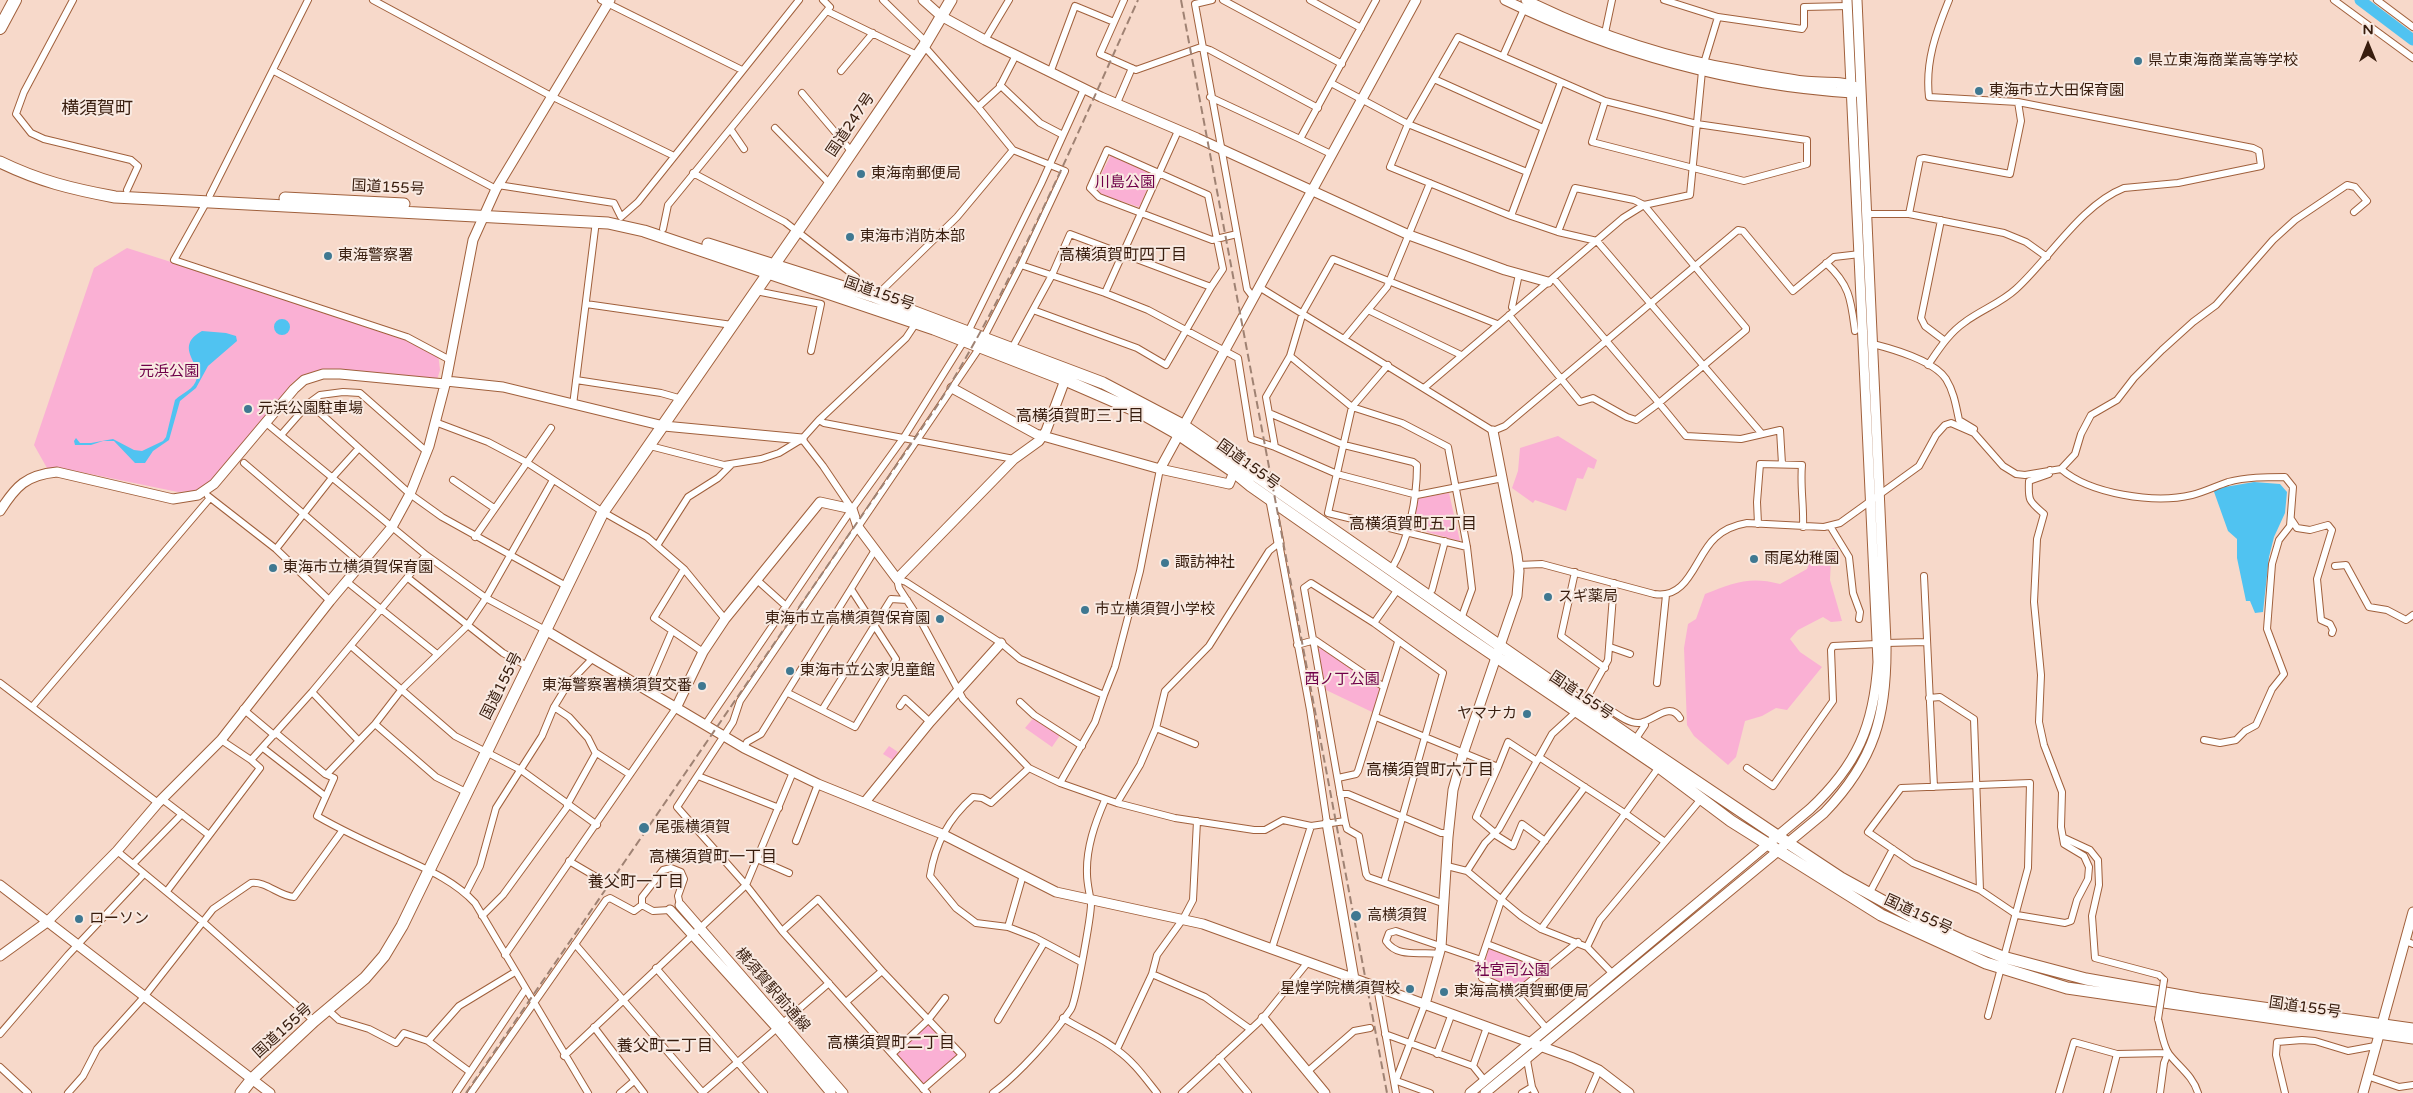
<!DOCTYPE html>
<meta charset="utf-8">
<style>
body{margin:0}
#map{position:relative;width:2413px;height:1093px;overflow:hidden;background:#f7d9ca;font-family:"Varela Round",sans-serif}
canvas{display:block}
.north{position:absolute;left:2343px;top:20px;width:50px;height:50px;-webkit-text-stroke:4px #f9eae2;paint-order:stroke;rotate:0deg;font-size:14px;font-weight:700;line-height:20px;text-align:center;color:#381d0e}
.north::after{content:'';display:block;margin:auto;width:18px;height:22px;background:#381d0e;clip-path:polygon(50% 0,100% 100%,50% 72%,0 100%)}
</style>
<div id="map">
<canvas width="2413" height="1093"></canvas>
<div class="north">N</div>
</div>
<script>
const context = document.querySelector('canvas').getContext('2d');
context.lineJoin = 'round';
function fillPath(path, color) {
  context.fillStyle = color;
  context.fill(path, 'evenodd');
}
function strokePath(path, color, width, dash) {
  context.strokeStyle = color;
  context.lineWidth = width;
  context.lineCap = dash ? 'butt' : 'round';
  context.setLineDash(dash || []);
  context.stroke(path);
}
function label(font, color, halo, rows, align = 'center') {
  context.font = font + ' "Varela Round","Noto Sans JP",sans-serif';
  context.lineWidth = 4;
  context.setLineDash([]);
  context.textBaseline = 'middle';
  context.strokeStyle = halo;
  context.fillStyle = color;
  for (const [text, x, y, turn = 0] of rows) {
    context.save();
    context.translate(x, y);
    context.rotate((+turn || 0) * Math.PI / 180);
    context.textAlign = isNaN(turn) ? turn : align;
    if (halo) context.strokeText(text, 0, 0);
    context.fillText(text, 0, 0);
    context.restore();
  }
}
fillPath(new Path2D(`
 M1111,155L1152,173L1153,176L1139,207L1102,195L1095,186Z
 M127,248L407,337L438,353L440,370L437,380L345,370H320L305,374L292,383L266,417L207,486L195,491L178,492L61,468H47L34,445L94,268Z
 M1558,436L1597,460L1594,469L1588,467L1583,479L1577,478L1566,511L1535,500L1533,503L1512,488L1518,471L1520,448Z
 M1449,493L1460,541L1412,528L1417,500L1420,498Z
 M1834,548L1840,556L1831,558L1830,580L1842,621L1831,622L1823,617L1798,630L1790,639L1800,652L1822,667L1787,710L1776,708L1762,716L1745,721L1736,757L1728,765L1694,736L1687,725L1684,648L1688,624L1696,619L1705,594C1734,583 1749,576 1780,584L1807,569L1812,556Z
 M1321,647L1380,686L1375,711L1372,712L1326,690L1318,649Z
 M1035,716L1061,734L1052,747L1025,728Z
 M889,746L898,752L893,760L883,754Z
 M1489,948L1541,965V969L1517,989L1487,978L1484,966Z
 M927,1025L930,1026L957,1053L956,1056L924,1084H922L896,1055V1052Z`), '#fab0d4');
fillPath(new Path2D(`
 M274 327a8 8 0 1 1 16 0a8 8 0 1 1-16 0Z
 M202,331L226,333L236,336L237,341L208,366L196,388L180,401L169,440L153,451L145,463H135L114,441H103L91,445H75L74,441L76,438L80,443H91L113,439L134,450L142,451L163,441L166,437L175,400C183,392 194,390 197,378C202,364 173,347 202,331Z
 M2254,482L2280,484L2287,492L2285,513L2274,537L2269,557L2263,612L2255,613L2250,601H2246L2237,558V539L2228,531L2213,489Z`), '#50c3f1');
strokePath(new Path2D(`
 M2360,0L2413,40`), '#50c3f1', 11);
const minor = new Path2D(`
 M73,0L24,92L16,114L31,133L44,139L131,160L138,166L127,190
 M373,0L551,96L674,156
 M601,0L742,70
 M883,0L926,42
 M1124,0L1100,54L1136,70L1201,47L1210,50L1318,108
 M1212,0L1195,4L1247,289L1253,297
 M1223,0L1342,64
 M1310,0L1361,28
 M1664,0L1718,17L1802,29L1804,26V7L1848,6
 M2334,0L2413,58
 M2377,0L2413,27
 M827,11L917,55
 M1605,33L1612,0
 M985,40L1009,0
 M924,46L978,107
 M1503,56L1524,9
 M1704,63L1718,17
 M274,71L496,189
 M841,71L873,33
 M1050,73L1075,6L1114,22
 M1434,79L1543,128
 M1331,83L1408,124L1458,37L1605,101L1697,124L1807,140V164L1744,181L1592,142L1605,101
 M1000,85L1040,123L1063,135
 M802,93L851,151
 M1210,97L1300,139
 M2018,102L2021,121L2010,174L1924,158L1920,159L1909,214L2004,233L2026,242L2047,257
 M1117,103L1132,68
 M775,128L830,184
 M731,130L744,149
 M1331,154L1300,139L1376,0
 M1527,172L1408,124L1390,167L1511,216L1558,232
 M693,173L785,222L856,277L852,290
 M498,185L614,203L621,217L638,202L799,0
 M210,195L308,0
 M207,201L174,260L407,337L450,360
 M1867,214H1909
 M1511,216L1561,82
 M1941,220L1921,318L1925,326L1945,341
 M663,229L668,205L830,7L823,0
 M1826,263C1850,285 1851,300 1855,331
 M1021,265L1105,293L1148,310L1238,358L1251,439L1275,447
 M1553,278L1659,403L1746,330V328L1644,205L1634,200L1575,188L1558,232L1597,241L1762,434
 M1211,287L1223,269L1208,195L1107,150L1090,188L1099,197L1212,240L1237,234
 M1259,287L1493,431L1505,426L1738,230L1743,231L1793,291L1834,257L1860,254
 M756,291L821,304L811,351
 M1105,293L1178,131
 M875,297L957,217L1013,150
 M586,304L732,325
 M1512,307L1519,274
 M1368,310L1461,355
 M1509,315L1580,402L1593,398L1627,417L1636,420L1659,403L1686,436L1741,439L1780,430L1782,464
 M1497,324L1333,259L1303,312L1290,356L1266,397L1275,447L1337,474L1417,495L1503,478
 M968,332L1041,184L1084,89
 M983,339L1021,265L1065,171L1013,150L978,107L999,88L1016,55
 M1344,339L1387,287L1430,183
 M1873,344C1893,349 1934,361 1946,379C1954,392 1956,406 1959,420L1974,429
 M1011,350L1052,275L1070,234L1211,287L1166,365L1137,348L1033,310
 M1290,356L1352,407L1402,423L1448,447L1467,547L1472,589L1461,619
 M1388,365L1352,407L1328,513L1467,547
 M1928,365C1939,349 1949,333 1965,322C1981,310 2001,303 2016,289C2050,258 2081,205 2124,188L2178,183L2261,166L2259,151L2253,148L2018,102L1929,97C1925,62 1936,32 1949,0
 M576,380L661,393L682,399
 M1424,388L1623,218L1644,205L1690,195L1702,71
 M309,403L410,494L442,517L568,587
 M573,405L596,221
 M1269,413L1344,445L1413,462L1417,465C1417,500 1409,539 1391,570
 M819,420L824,423L1014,459
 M435,422L488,442L526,462L603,512L647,537L684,569L725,619
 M266,423L426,555L486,598L547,631
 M281,435L309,403L320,395L343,392L360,393L427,452
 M802,439L823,466L852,509
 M650,446L724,465L761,459L779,453L802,439L819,420L906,338L916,323
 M244,463L361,563
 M2061,469C2090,494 2154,504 2192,495C2204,492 2216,486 2228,482C2246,477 2266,477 2285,477L2293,487L2290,526L2279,540L2272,564L2267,629L2284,674L2272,689L2256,725L2245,731L2236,740L2220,743L2204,740
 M453,480L494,508
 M208,496L276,549L330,601
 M2291,519L2297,528L2310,530L2328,525L2332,530L2317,579L2321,620L2330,624L2333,630L2332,633
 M1758,524L1757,502L1760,464L1802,465C1800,486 1804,506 1803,527
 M1830,526L1849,557L1853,593L1860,612L1859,619
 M475,537L551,428
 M658,544L688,497L718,478L732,464
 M276,549L331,479L359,448
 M1518,565L1542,564L1654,594C1689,600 1695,556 1715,538C1724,529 1735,525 1747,523L1824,527L1840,523L1919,466L1936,435L1945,425L1951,423L1974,433L2003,466L2016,474L2025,475L2061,469L2075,454L2081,434L2091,415L2117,400L2134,378L2162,350L2193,322L2216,305L2273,240L2295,220L2347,185L2355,187L2367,201L2354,212
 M2335,566L2346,565L2369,607L2387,610L2406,620L2413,615
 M684,569L654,618L703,652
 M1575,572L1561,636L1605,668
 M1924,576L1934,787
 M408,578L503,653L529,667
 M897,579L899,588L923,625L963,699L1029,768L1060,783L1117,803L1175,818L1254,830H1265L1283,820L1311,826L1345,821
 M897,579L906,582L1001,643L1020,659L1104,695
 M757,580L786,606
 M346,581L437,654
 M1432,590L1445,541
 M1374,623L1398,589
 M1886,643L1926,642
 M1297,645L1315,640L1384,687
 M351,646L455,736L521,770L597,825
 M1610,647L1630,654
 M0,683L158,803
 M1657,683L1666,595
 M647,689L672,631
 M312,692L358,740
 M788,693L855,727L896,659L851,589
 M1929,698L1940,697L1974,719L1980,890
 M1020,702L1034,715L1082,746
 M1584,703L1608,660L1614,583
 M900,706L905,699L930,722
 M32,707L210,498
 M554,707L569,717L588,738L595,752L629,774
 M1591,708L1599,703C1611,709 1625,723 1638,723C1652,723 1669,700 1680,718
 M243,709L274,735
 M822,710L891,599L907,600
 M1376,717L1498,767L1508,742L1537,761
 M375,724L436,777L466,792
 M705,725L852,509L904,437L964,341
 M1156,728L1195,744
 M276,733L325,774L334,778L317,816C343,831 369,843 396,855C424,868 454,880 475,903L588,1093
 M1635,740L1645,725L1643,722
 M263,748L325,796
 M744,748L747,742L761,734L875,550
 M1539,757L1626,814L1665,842
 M251,760L312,692L426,555
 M1029,768L991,803L982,798L973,797C948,819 935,844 930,876L956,908L976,923L1008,927L1034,937L1081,962
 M1747,768L1773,786L1833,701L1831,650L1833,646L1877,644
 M327,774L375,724L402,689L467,626L486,598L553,480
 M698,776L779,808
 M1338,778L1356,774L1358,771L1398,642
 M1060,783L1095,722L1104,695L1115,667L1140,571L1160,469
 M1340,794H1348L1441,833H1448
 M162,799L209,835
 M1117,803L1140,765L1156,728L1165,691L1209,646L1269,551L1279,543L1310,710L1327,823
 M567,805L596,753
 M1495,833L1476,817L1498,767
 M1494,834L1513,846L1522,824L1545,841
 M2064,838L2090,850L2098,860L2099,885L2092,916L2095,958L2159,975L2164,980
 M796,841L818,784
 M117,851L203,922L314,1021
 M757,859L789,873
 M569,861L598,878
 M133,864L182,814
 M1447,866L1467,871L1521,916L1541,929L1587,947L1613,974
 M1467,871L1485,843L1499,829L1552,734L1576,712
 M1384,882L1443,673L1374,623L1311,583L1304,588L1345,821L1347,829L1359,836L1366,874L1368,877L1445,904
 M167,891L260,768L251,760L221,740
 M466,893L480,866L496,808L542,736L554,707L568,684L592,659
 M1869,894L1893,849
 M670,910L653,911L642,905V897L663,870L671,868L681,872L684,879L678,896L680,905
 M482,916L503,895L568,806
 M1008,927L1023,875
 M1541,929L1659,767
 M782,931L818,899L882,971L962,1055L923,1089
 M2405,941L2413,944
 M575,944L703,1093
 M1487,944L1547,967
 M1587,947L1600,920L1701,799
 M1272,948L1311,826
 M1439,954C1421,951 1398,959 1386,941L1389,933L1396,931L1481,960
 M505,955L676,708
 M656,968L764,1093
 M1152,974L1205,997L1250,1029
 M1377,987L1396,1093
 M1516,993L1578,942
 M846,1002L882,971
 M328,1010L339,1020L369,1029L396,1043L404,1033L428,1041L470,1072
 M1988,1016L2028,868L2030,783L1901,788L1868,832L1913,863L1980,890L2017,915L2065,923L2071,921L2077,900L2088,879L2089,867L2084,856L2064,844L2061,827L2062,792L2044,745L2039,722L2041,675L2034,602L2037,539L2044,514C2029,501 2028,501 2029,481L2049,474L2050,470
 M1063,1018C1080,1029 1101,1037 1117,1050C1133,1061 1145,1078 1157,1093
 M2158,1019C2161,1029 2163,1046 2169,1054C2179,1067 2193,1076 2198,1093
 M998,1020L1044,943
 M594,1027L644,1093
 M1547,1029L1516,993L1482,978L1480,963L1502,898L1585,787
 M0,1034L68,955L144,874
 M1385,1034L1473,1066
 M428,1041L459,1006L515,972
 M1117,1049L1152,974L1157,955L1183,919L1193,900L1197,821
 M892,1054L928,1020L945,998
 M1437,1054L1452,1013
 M564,1056L746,885L793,772
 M1219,1058L1248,1093
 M1527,1060L1532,1087
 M0,1067L28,1093
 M1307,1072L1354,1031L1370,1028
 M2367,1076L2399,1087L2413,1085
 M1394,1080L1430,1093
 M1396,1080L1425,1004
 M1485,1081L1473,1066L1487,1027
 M68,1093L83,1076L97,1049L144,997L213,909L251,883C266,881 279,896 294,897L342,831
 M456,1093L525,990
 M471,1093L606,900L610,898L634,911L642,905
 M620,1093L634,1081
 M702,1093L829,983
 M927,1093L782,931L746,885L677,807L733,722L740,701L980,347
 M993,1093C1019,1074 1053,1036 1071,1009C1076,1001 1091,916 1091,904C1090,894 1087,884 1087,874C1086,848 1095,823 1105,800
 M1182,1093L1263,1018L1308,962
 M1522,1093L1532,1087L1535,1093
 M1589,1093L1599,1070
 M2059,1093L2074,1042L2117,1054L2168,1053
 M2107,1093L2117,1054
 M2160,1093L2164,1063L2168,1053
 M2285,1093L2276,1055L2277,1042L2302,1040L2315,1041L2348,1051L2375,1046`);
const tertiary = new Path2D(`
 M923,0L941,16L985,40L1101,97L1197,138L1409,235L1505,270L1548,282
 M1505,0C1614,53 1731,85 1852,93L1857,92
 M1526,0C1593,33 1666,58 1739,70C1761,74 1782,78 1804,81C1820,83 1841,80 1856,87
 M446,381L503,387L664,426L802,439
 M952,388L1036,434L1160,469L1229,484L1234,472
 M1160,469L1416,0
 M1271,501L1279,543
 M0,511C16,486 26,475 57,472L173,499L198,495L214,484L294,389L304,380L323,374H340L445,384
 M547,631L744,748L818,784L942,834L1056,892L1203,924L1573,1058L1599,1070L1629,1093
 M676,708L703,652L725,619L820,502L852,509L858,527L897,579L1014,459L1039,441L1046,431L1065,380
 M865,802L930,722L1001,643
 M1327,823L1354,979
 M0,885L270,1093
 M680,905L843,1093
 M670,910L777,1028L831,1093
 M0,956L47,922L117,851L158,803L221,740L330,601L392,527L410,494L429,446L446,381L473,240L496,189L610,0
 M1425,1004L1441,947L1448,837L1453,790L1463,754L1517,596L1519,571L1517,555L1493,431
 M1263,1018L1325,1093
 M1470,1093L1810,809C1857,765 1874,726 1878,662L1847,0
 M1485,1093L1824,813C1875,760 1887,715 1886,643L1857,0
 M2363,1093L2413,912`);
const trunk = new Path2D(`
 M0,162C39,181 72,189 115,197L608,223L644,231L934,329L1065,380L1141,413L1178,434L1234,472L1251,486L1464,635L1659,767L1731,821L1881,915L1986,963L2067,988L2413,1038
 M285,198L404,204
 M708,244L875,297L1103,383L1183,425L1635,740L1779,837L1841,878L1914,918L1963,941L2003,957L2086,979L2199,999L2413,1029
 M241,1093L252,1079L314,1021L365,978L384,956L402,926L603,512L830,184L924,46L951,0`);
const motorway = new Path2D(`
 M0,28L15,0`);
strokePath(minor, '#a0603c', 8);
strokePath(tertiary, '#a0603c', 11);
strokePath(trunk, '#a0603c', 13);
strokePath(motorway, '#a0603c', 14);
strokePath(minor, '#fff', 6);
strokePath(tertiary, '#fff', 9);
strokePath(trunk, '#fff', 11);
strokePath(motorway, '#fff', 12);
strokePath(new Path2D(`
 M1181,0L1387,1093
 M466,1093L937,406C1017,278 1075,138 1138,0`), '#9f8273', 2, [8, 4]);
const minorBridge = new Path2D(`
 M2158,1019L2164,980`);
strokePath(minorBridge, '#a0603c', 8, []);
strokePath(minorBridge, '#fff', 6);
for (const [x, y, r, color] of [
 [2138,61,5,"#3f7891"],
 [1979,91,5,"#3f7891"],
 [861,174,5,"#3f7891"],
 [850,237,5,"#3f7891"],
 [328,256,5,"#3f7891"],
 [248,409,5,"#3f7891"],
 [1754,559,5,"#3f7891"],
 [1165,563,5,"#3f7891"],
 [273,568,5,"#3f7891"],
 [1548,597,5,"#3f7891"],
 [1085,610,5,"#3f7891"],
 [940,619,5,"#3f7891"],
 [790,671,5,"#3f7891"],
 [702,686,5,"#3f7891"],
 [1527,714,5,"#3f7891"],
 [644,828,6,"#3f7891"],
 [1356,916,6,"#3f7891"],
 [79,919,5,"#3f7891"],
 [1410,989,5,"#3f7891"],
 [1444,992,5,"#3f7891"]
]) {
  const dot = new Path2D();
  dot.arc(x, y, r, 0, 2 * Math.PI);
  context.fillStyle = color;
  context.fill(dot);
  strokePath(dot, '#f9eae2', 2);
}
label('15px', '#381d0e', '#f9eae2', [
 ["県立東海商業高等学校",2148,61],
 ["東海市立大田保育園",1989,91],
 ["東海南郵便局",871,174],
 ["東海市消防本部",860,237],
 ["東海警察署",338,256],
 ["元浜公園駐車場",258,409],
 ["雨尾幼稚園",1764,559],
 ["諏訪神社",1175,563],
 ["東海市立横須賀保育園",283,568],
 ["スギ薬局",1558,597],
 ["市立横須賀小学校",1095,610],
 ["東海市立高横須賀保育園",930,619,"right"],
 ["東海市立公家児童館",800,671],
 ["東海警察署横須賀交番",692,686,"right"],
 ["ヤマナカ",1517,714,"right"],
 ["尾張横須賀",655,828],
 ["高横須賀",1367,916],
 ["ローソン",89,919],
 ["星煌学院横須賀校",1400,989,"right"],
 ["東海高横須賀郵便局",1454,992]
], 'left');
label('15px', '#381d0e', '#f9eae2', [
 ["国道247号",851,125,-56],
 ["国道155号",388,188,3],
 ["国道155号",879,294,19],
 ["国道155号",1248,465,36],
 ["国道155号",502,686,-63],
 ["国道155号",1581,696,34],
 ["国道155号",1918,915,25],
 ["横須賀駅前通線",772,990,49],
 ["国道155号",2305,1008,8],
 ["国道155号",283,1031,-42]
]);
label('15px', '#6f0049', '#f9eae2', [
 ["川島公園",1125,183],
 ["元浜公園",169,372],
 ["西ノ丁公園",1342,680],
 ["社宮司公園",1512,971]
]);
label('16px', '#381d0e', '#f9eae2', [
 ["高横須賀町四丁目",1123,256],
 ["高横須賀町三丁目",1080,417],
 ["高横須賀町五丁目",1413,525],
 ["高横須賀町六丁目",1430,771],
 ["高横須賀町一丁目",713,858],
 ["養父町一丁目",636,883],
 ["高横須賀町二丁目",891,1044],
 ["養父町二丁目",665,1047]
]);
label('18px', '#381d0e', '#f9eae2', [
 ["横須賀町",97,109]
]);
</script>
